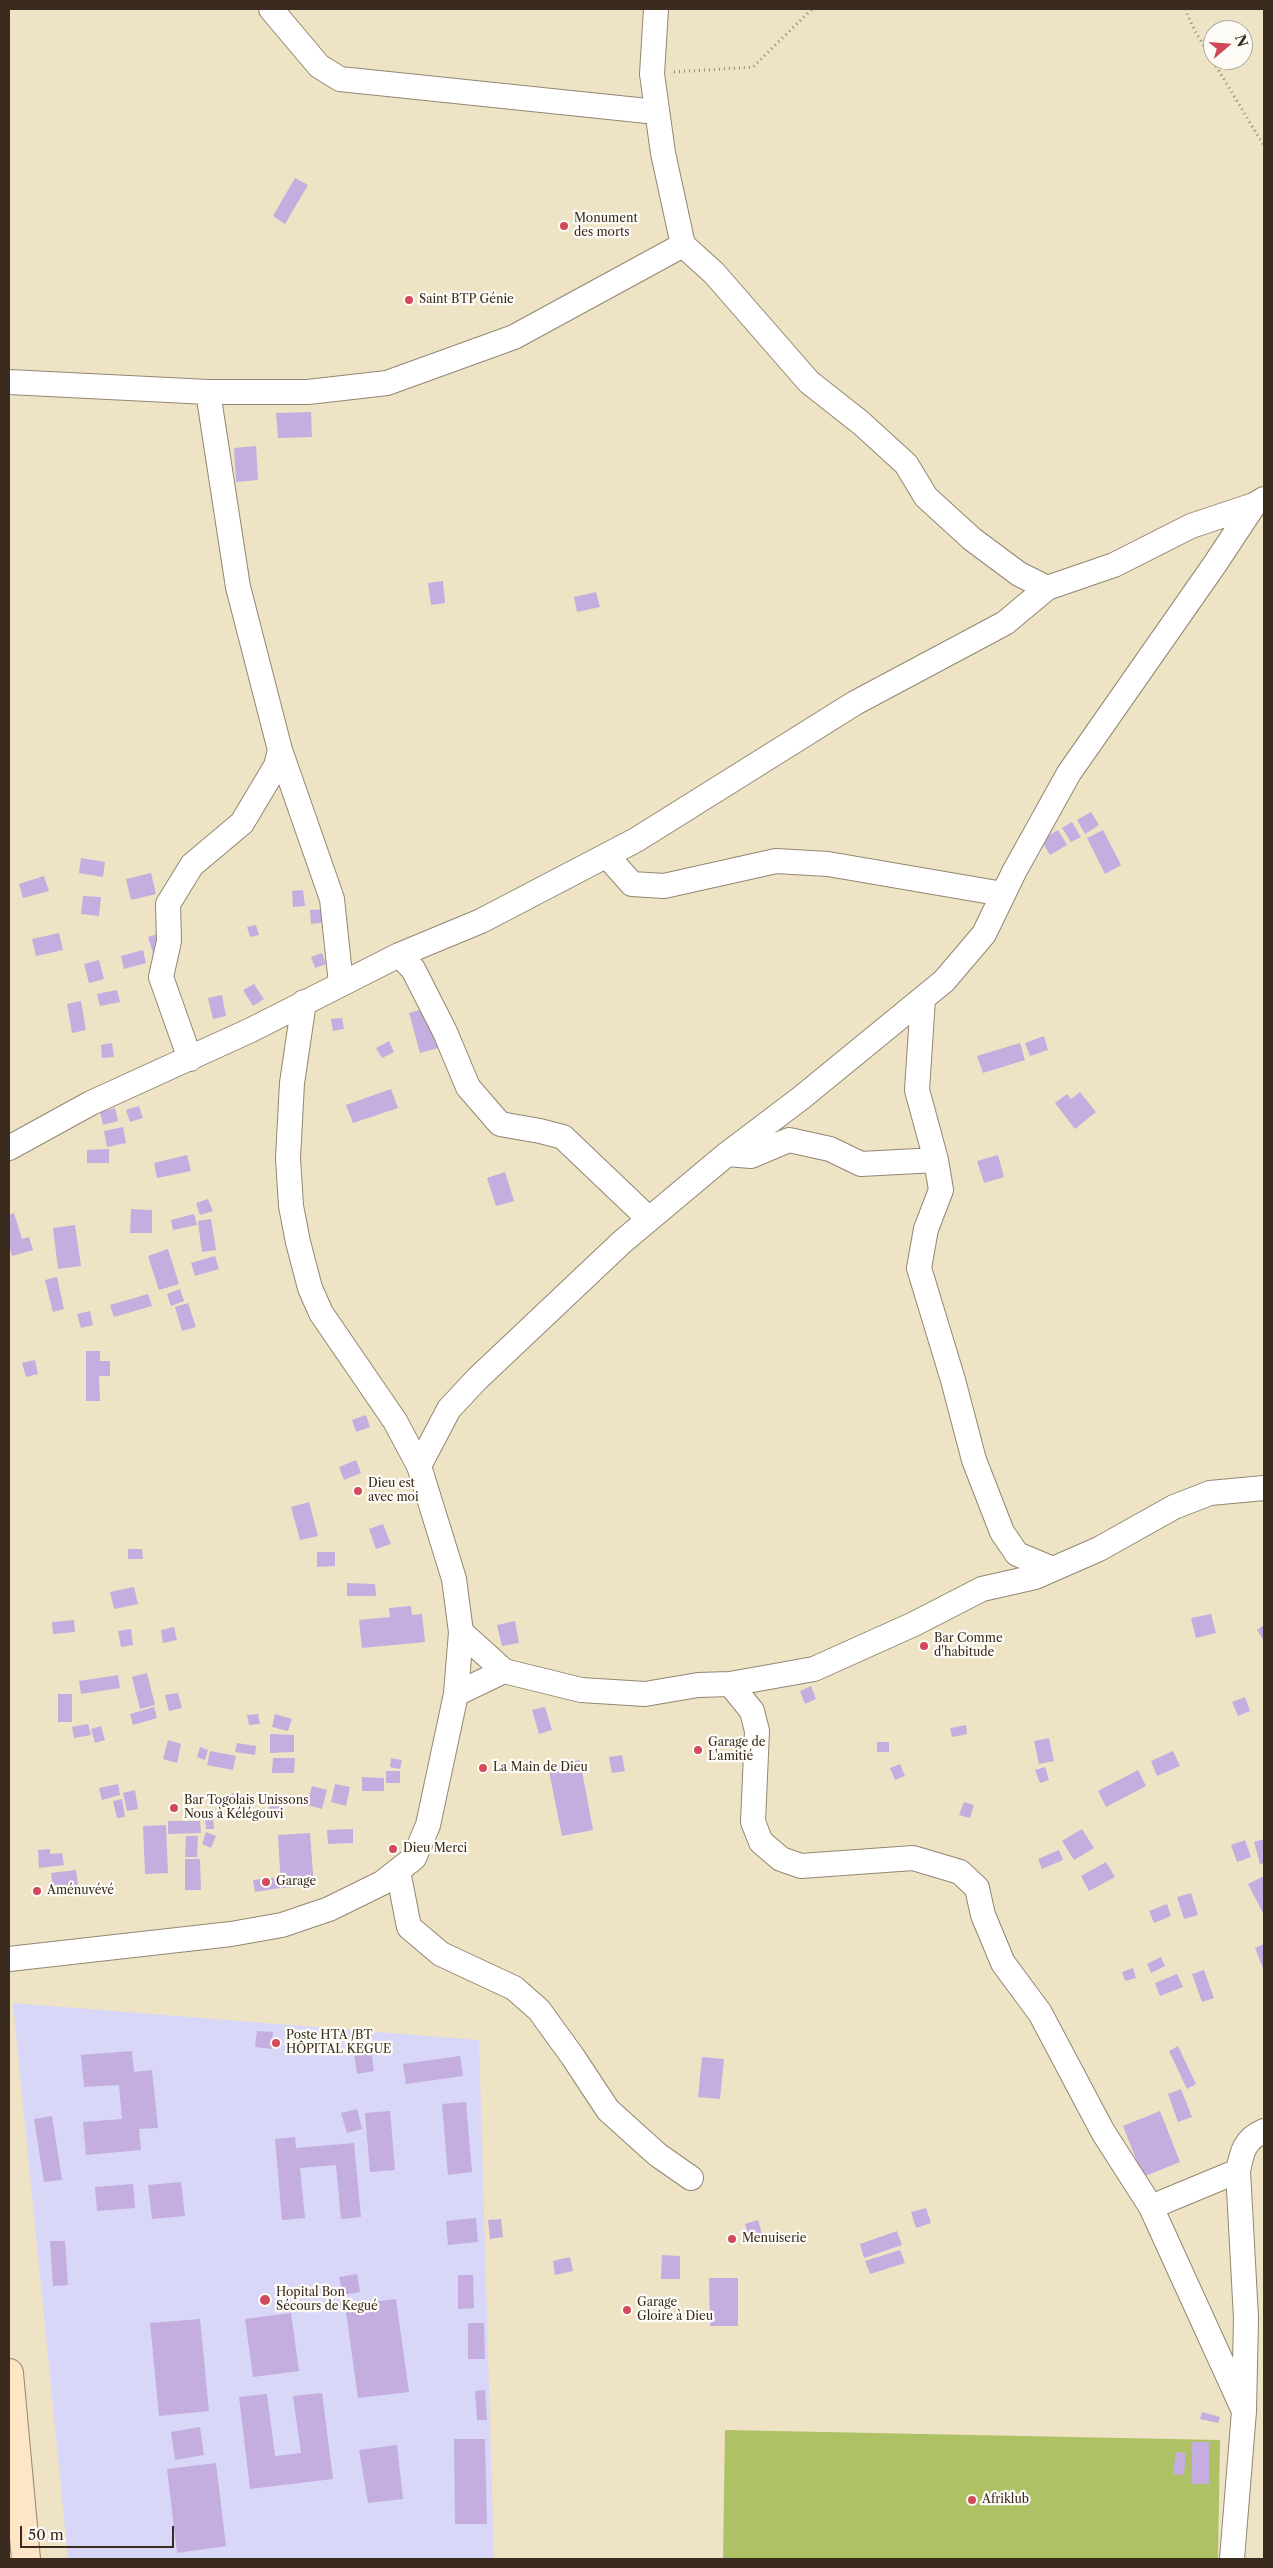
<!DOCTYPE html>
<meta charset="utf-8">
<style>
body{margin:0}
#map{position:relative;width:1273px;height:2568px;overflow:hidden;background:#eee3c5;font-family:"Libre Caslon Text",serif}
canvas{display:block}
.frame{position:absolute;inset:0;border:10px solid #3b2a1e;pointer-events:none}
.north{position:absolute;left:1203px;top:20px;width:50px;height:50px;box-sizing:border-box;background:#fdfcf7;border:1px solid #afa8a0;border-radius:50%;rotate:72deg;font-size:14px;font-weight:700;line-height:20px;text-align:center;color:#3b2a1e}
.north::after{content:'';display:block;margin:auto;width:18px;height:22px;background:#d1495b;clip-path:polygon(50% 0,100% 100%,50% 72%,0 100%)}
.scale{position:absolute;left:20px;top:2526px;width:154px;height:22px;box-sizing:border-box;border:2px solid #3b2a1e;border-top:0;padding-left:6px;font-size:15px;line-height:18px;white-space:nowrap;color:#3b2a1e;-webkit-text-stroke:4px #fdfcf7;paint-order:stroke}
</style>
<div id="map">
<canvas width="1273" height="2568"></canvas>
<div class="frame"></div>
<div class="north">N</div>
<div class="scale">50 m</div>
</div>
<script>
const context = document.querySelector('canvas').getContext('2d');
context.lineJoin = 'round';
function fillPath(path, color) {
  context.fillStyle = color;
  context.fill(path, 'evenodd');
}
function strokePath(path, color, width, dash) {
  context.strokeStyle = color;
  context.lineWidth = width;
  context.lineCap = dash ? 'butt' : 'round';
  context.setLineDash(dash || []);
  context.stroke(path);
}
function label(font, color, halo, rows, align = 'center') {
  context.font = font + ' "Libre Caslon Text",serif';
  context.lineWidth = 4.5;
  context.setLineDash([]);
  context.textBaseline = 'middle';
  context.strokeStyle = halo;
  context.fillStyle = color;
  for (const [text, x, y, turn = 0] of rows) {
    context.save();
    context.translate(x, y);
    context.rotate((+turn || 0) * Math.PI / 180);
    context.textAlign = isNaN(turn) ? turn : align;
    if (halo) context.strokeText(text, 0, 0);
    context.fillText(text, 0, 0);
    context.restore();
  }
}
fillPath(new Path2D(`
 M13,2003L479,2040L494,2559H68Z`), '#d9d7f7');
fillPath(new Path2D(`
 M725,2430L1220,2440L1218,2559H723Z`), '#afc165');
fillPath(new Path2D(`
 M295,178L308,185L285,224L273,216Z
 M311,412L312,437L278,438L276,413Z
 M256,446L258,480L236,482L234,448Z
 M443,581L445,603L431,605L428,583Z
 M596,592L600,607L577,612L574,597Z
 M1091,812L1099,825L1085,834L1077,820Z
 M1072,822L1081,837L1071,842L1062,828Z
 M1058,830L1067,845L1050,855L1041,840Z
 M1103,830L1121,865L1105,874L1087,838Z
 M81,858L105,862L103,877L79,873Z
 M151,873L156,894L131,900L126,879Z
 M44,876L49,891L23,898L19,884Z
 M303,890L305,906L293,907L292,891Z
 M83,896L101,897L99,916L81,914Z
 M327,909L329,922L311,924L310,910Z
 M256,925L259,935L250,937L247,927Z
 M59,933L63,950L36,956L32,939Z
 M161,933L166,949L153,953L148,937Z
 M143,950L146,963L124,969L121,956Z
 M322,953L326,964L315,968L311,957Z
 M99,960L104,979L89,983L84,964Z
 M254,984L264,999L253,1006L243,990Z
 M117,990L120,1002L100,1006L97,994Z
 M222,995L226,1016L213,1019L208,998Z
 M81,1001L86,1030L72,1033L67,1004Z
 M430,1007L442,1047L420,1053L409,1013Z
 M342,1018L344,1029L333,1031L331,1019Z
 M1044,1036L1048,1050L1030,1056L1025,1043Z
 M389,1041L394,1052L382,1058L376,1048Z
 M112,1043L114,1057L102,1058L101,1045Z
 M1020,1043L1025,1060L983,1073L977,1056Z
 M391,1089L398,1108L353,1123L346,1105Z
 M1080,1092L1096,1112L1075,1129L1055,1103L1067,1094L1071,1099Z
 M139,1106L143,1118L130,1122L126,1110Z
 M115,1108L118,1121L103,1125L100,1112Z
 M123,1127L126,1143L107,1147L104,1131Z
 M109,1149V1163H87V1150Z
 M187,1155L191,1171L157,1178L154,1163Z
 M998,1155L1004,1177L984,1183L977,1161Z
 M505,1172L514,1201L496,1206L487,1178Z
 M208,1199L213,1211L200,1215L196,1203Z
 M131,1209L152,1210V1233H130Z
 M14,1213L22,1239L29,1237L33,1250L12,1256L9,1245V1215Z
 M194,1214L197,1225L173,1230L171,1220Z
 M211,1219L216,1250L202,1252L198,1221Z
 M75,1225L81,1266L58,1269L53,1228Z
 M168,1249L179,1284L159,1290L148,1256Z
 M215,1256L219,1269L195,1276L191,1263Z
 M57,1277L64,1309L53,1312L45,1280Z
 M180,1289L184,1301L171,1306L167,1294Z
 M148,1294L152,1306L114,1317L110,1305Z
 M188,1303L196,1327L182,1331L175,1307Z
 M90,1311L93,1325L81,1328L77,1314Z
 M86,1351H100V1361H110V1376H99L100,1401H86Z
 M35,1360L38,1374L26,1377L22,1363Z
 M366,1415L370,1427L356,1432L352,1420Z
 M356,1460L361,1473L344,1480L339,1467Z
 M309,1502L318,1536L300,1540L291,1507Z
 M383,1524L391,1544L376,1549L369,1529Z
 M128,1549H142L143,1559H128Z
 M317,1552H335V1566L317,1567Z
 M347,1583L375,1584L376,1596H347Z
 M134,1587L138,1604L114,1609L110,1592Z
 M411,1606L412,1615L422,1614L425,1642L362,1648L359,1620L390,1617L389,1608Z
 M1211,1614L1216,1633L1196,1638L1191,1618Z
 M74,1620L75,1632L53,1634L52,1622Z
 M515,1621L519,1643L502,1646L497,1625Z
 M1264,1625V1641L1257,1630Z
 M174,1627L177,1640L163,1643L161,1630Z
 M131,1629L133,1645L121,1647L118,1631Z
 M147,1673L155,1705L140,1709L132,1677Z
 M118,1675L120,1688L81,1694L79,1681Z
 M811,1686L816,1699L805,1704L800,1691Z
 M178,1693L182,1708L169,1711L165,1695Z
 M58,1694H72V1722H58Z
 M1245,1697L1250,1711L1238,1716L1232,1702Z
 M154,1707L157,1718L133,1725L130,1714Z
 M545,1707L552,1730L539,1734L532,1710Z
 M258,1714L260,1724L249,1725L247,1715Z
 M275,1714L292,1719L288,1731L272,1727Z
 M88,1724L91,1735L74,1738L72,1727Z
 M966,1725L967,1734L952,1737L950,1728Z
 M101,1726L105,1740L95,1743L91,1729Z
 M270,1734L294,1735V1752L270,1753Z
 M1049,1738L1054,1761L1039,1764L1034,1741Z
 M168,1740L181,1744L177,1763L163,1759Z
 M877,1742H889V1752H877Z
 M237,1743L256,1746L255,1755L235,1752Z
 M200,1747L208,1750L205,1760L197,1757Z
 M210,1751L236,1756L233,1770L207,1765Z
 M1173,1751L1180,1766L1157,1776L1151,1761Z
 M622,1755L625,1771L612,1773L609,1757Z
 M273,1758H295L294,1773H272Z
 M391,1758L402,1760L400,1769L390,1767Z
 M580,1760L593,1830L562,1836L548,1766Z
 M900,1764L905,1776L895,1780L890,1768Z
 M1045,1767L1049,1780L1040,1783L1035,1770Z
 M1138,1770L1146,1786L1106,1807L1098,1791Z
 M386,1771H400V1783H386Z
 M362,1777L384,1778V1791H362Z
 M118,1784L120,1795L102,1800L99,1788Z
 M335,1784L350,1787L346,1806L331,1802Z
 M312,1786L327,1790L322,1809L307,1805Z
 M135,1790L138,1809L127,1811L123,1793Z
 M232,1793L243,1795L238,1813L227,1811Z
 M122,1799L125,1817L117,1818L113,1801Z
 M271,1799L283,1802L279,1814L268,1811Z
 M964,1802L974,1805L970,1818L959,1815Z
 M201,1810L202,1817L191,1819L189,1812Z
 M213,1816L214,1829H206L205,1817Z
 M168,1821H200L201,1833L168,1834Z
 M166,1825L168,1873L145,1874L143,1826Z
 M353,1829V1843L328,1844L327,1830Z
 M1082,1829L1094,1848L1074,1860L1062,1841Z
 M206,1832L216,1836L211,1848L202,1844Z
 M310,1833L314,1886L281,1888L278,1835Z
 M186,1836H198L197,1857H185Z
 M1264,1839V1863L1260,1864L1254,1842Z
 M1245,1840L1251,1857L1237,1862L1231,1845Z
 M50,1849V1854L62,1853L64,1865L39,1868L38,1850Z
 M1059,1850L1063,1860L1042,1869L1038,1859Z
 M185,1859H200L201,1890H185Z
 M1106,1862L1115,1877L1089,1891L1081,1876Z
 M76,1870L78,1885L53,1888L51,1873Z
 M1264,1876V1915L1248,1884Z
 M279,1877L280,1888L255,1892L253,1880Z
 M1191,1893L1198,1915L1184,1919L1177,1897Z
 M1167,1904L1171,1916L1154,1923L1149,1911Z
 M1264,1944V1971L1255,1948Z
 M1161,1957L1165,1966L1151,1973L1147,1964Z
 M1133,1968L1136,1978L1125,1981L1122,1972Z
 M1204,1970L1214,1998L1202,2002L1192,1974Z
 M1177,1974L1183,1987L1160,1996L1155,1983Z
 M257,2031L273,2032L272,2049L255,2047Z
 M1178,2046L1196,2084L1187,2089L1169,2051Z
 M371,2050L374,2071L357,2074L354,2053Z
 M132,2051L134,2072L152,2070L158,2128L139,2129L141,2150L86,2155L83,2122L122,2119L119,2085L84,2087L81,2055Z
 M460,2056L463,2076L406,2084L403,2064Z
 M702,2057L724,2059L720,2099L698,2097Z
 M1181,2089L1192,2117L1178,2122L1168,2094Z
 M466,2102L472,2172L448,2175L442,2104Z
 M357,2109L362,2129L347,2133L341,2113Z
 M390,2111L395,2170L370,2172L365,2113Z
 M1160,2111L1180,2162L1143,2177L1123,2126Z
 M52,2116L62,2180L44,2182L34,2119Z
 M295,2137L296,2148L354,2143L361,2217L341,2219L336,2165L300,2168L305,2218L282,2220L275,2139Z
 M181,2182L185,2216L152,2219L148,2185Z
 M133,2184L135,2208L97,2211L95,2187Z
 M926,2208L931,2223L916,2228L911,2212Z
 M476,2218L478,2242L448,2245L446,2221Z
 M501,2219L503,2237L490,2239L488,2220Z
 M758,2220L763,2237L749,2240L745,2224Z
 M897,2231L902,2245L864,2258L860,2244Z
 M50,2241H65L68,2285L53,2286Z
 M900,2250L905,2263L870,2274L865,2261Z
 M662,2255L680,2256V2279H661Z
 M570,2257L573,2271L555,2275L553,2261Z
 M357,2274L360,2292L343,2295L339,2277Z
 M458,2275H473L474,2308L458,2309Z
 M709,2278H738V2326H710Z
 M396,2299L409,2392L358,2398L345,2305Z
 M291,2313L299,2371L253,2377L245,2319Z
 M200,2319L209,2411L159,2416L150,2323Z
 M468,2323H484L485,2359H468Z
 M485,2390L487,2420H477L475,2391Z
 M322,2393L333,2479L250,2489L239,2397L267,2394L275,2456L301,2453L293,2396Z
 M1202,2412L1220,2417L1218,2423L1200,2419Z
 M200,2427L204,2455L175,2460L171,2432Z
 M454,2439H485L487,2524H455Z
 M1192,2442H1209V2484H1192Z
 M397,2445L403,2499L368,2503L359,2450Z
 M1176,2452L1186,2453L1184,2475L1173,2474Z
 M216,2463L226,2546L177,2553L167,2469Z`), '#c3aedf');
const minor = new Path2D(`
 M271,9L319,66L340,79L657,112
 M656,9L652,74L663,153L683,245L714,273L809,382L861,423L906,464L926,497L972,539L1019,574L1047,588
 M9,382L208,392H308L387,383L514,337L683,245
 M208,392L238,587L280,750L332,899L341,984
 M607,856L632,884L664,886L776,861L828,864L1003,894
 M399,955L413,969L445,1032L468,1087L500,1124L540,1131L563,1137L649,1219
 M923,999L917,1090L936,1160L941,1190L926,1229L919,1268L953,1380L974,1460L1002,1532L1017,1554L1053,1569
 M190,1059L161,977L169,941L168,904L192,865L242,823L276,766L280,750
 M9,1148L91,1103L251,1030L399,955L481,921L636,840L855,703L1005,623L1047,588L1114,565L1191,526L1254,505L1264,499
 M727,1154L751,1156L789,1140L830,1149L861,1164L936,1160
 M419,1466L449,1409L477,1379L622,1242L727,1154L801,1098L944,981L984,934L1014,872L1069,773L1215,564L1254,505
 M461,1632L504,1671L581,1690L645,1694L698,1685L730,1684L752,1711L757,1731L753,1822L761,1842L781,1859L801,1866L913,1858L960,1872L977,1888L983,1915L1003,1963L1040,2013L1103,2132L1151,2207L1244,2411
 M730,1684L814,1669L914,1624L982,1589L1035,1577L1099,1549L1174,1507L1210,1493L1264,1488
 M456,1694L504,1671
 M398,1871L409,1927L441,1954L514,1988L539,2010L573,2057L608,2110L658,2155L691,2178
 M9,1959L231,1934L282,1925L329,1909L382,1883L414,1858L428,1825L456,1694L461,1632L454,1579L419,1466L395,1421L321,1313L310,1288L298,1242L291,1206L288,1158L292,1083L304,1002
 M1151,2207L1238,2171
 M1232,2559L1244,2411L1246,2318L1238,2171C1242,2151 1245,2139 1264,2131`);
const secondary = new Path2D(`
 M9,2373L26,2559`);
strokePath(minor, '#948672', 26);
strokePath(secondary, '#948672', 30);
strokePath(new Path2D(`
 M1185,9L1195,31L1264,146
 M674,72L753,67L812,9`), '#948672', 3, [1, 4]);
strokePath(minor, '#fff', 24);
strokePath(secondary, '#fde5c5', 28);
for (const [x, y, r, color] of [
 [564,226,5,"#d1495b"],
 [409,300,5,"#d1495b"],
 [358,1491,5,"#d1495b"],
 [924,1646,5,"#d1495b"],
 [698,1750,5,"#d1495b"],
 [483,1768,5,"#d1495b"],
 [174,1808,5,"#d1495b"],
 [393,1849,5,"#d1495b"],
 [266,1882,5,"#d1495b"],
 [37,1891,5,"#d1495b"],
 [276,2043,5,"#d1495b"],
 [732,2239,5,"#d1495b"],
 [265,2300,6,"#d1495b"],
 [627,2310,5,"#d1495b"],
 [972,2500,5,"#d1495b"]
]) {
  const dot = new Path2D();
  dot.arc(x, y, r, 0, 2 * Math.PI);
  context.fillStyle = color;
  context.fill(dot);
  strokePath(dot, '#fdfcf7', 2);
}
label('12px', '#3b2a1e', '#fdfcf7', [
 ["Monument",574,219],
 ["des morts",574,233],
 ["Saint BTP Génie",419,300],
 ["Dieu est",368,1484],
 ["avec moi",368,1498],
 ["Bar Comme",934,1639],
 ["d'habitude",934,1653],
 ["Garage de",708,1743],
 ["L'amitié",708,1757],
 ["La Main de Dieu",493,1768],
 ["Bar Togolais Unissons",184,1801],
 ["Nous à Kélégouvi",184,1815],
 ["Dieu Merci",403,1849],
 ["Garage",276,1882],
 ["Aménuvévé",47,1891],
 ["Poste HTA /BT",286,2036],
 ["HÔPITAL KEGUE",286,2050],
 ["Menuiserie",742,2239],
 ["Hopital Bon",276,2293],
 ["Sécours de Kegué",276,2307],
 ["Garage",637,2303],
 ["Gloire à Dieu",637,2317],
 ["Afriklub",982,2500]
], 'left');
</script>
